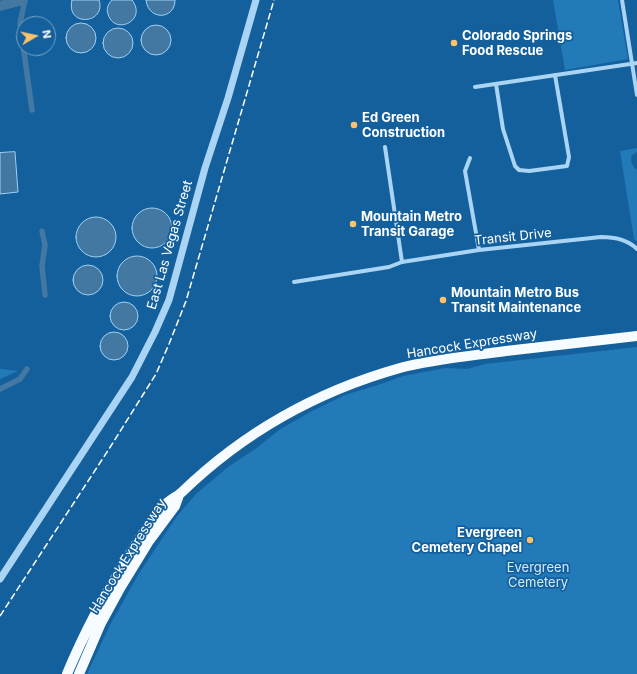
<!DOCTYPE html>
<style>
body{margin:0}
#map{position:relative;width:637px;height:674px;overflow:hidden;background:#14609c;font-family:Inter,sans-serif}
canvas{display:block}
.north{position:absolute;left:16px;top:16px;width:40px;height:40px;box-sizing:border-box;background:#14609c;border:1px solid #72a0c4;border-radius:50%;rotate:81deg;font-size:11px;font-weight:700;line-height:16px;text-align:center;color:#fff}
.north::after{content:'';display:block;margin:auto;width:14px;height:18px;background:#ffc26c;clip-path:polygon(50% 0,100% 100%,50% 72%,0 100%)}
</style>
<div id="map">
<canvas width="637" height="674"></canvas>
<div class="north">N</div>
</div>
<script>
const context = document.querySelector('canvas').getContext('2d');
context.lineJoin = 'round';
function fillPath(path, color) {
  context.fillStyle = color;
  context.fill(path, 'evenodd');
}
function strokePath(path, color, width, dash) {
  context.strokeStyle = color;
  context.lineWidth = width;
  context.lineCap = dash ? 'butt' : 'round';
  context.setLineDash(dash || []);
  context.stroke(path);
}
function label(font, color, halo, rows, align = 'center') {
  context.font = font + ' Inter,sans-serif';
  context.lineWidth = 3.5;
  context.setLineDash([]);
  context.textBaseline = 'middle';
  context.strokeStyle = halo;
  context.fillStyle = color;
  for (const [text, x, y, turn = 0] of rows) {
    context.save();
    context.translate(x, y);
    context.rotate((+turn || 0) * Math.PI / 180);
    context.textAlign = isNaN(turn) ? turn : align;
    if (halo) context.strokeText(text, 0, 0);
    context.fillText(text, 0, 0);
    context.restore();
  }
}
fillPath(new Path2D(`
 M553,0H618L628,59L565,70Z
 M637,148V152L632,155C630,161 632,166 637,170V241L634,239L620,151Z
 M637,347V674H87L110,625L138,575L177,516L197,493L228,467L258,447L279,430L312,411L345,395L384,383L403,376L445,368L467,369L485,364Z
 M0,369H2L18,371L0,379Z`), '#237ab9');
const water = new Path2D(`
 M72,0H99C107,24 65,28 72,0Z
 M112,0H132C148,21 114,36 108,14C106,9 108,4 112,0Z
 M146,0H175C175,20 148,21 146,0Z
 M66 38a15 15 0 1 1 30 0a15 15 0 1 1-30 0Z
 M141 40a15 15 0 1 1 30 0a15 15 0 1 1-30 0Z
 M103 43a15 15 0 1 1 30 0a15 15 0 1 1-30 0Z
 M15,152L18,192L0,194V153Z
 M132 228a20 20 0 1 1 40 0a20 20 0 1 1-40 0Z
 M76 237a20 20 0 1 1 40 0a20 20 0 1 1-40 0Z
 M117 276a20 20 0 1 1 40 0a20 20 0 1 1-40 0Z
 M73 280a15 15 0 1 1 30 0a15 15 0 1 1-30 0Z
 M110 316a14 14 0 1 1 28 0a14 14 0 1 1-28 0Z
 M100 346a14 14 0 1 1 28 0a14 14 0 1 1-28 0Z`);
fillPath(water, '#4378a2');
strokePath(water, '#9cd1f6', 1);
strokePath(new Path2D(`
 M25,0L20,23L32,110
 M42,231L45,245L42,266L45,295
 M0,389L20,379L27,369`), '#4378a2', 5.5);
strokePath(new Path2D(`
 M0,6L23,0`), '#4378a2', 10);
strokePath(new Path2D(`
 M622,0L637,95
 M496,84L503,129L515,166L519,170L529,171L567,166L569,157L555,75
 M475,87L637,63
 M385,147L402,262
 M470,158L465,171L479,250
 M294,282L389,267L402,262L479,250L601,237C614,237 627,239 637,249`), '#aad4f3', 4);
strokePath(new Path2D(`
 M0,579L132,377L155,332L169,300L205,168L228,98L256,0`), '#aad4f3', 7);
strokePath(new Path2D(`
 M67,674C84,633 105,594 128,557C139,539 151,520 165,505C170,499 177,497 182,492C243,433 318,391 400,368C434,359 471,356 506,351C550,346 593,341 637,336
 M79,674L101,623L119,590L149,541L175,506L179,495`), '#f6fbff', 10);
strokePath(new Path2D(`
 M0,616L109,449L156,374L169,344L186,301L274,0`), '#fff', 1.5, [7, 3]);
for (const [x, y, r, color] of [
 [454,43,4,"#ffc26c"],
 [354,125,4,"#ffc26c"],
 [353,224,4,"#ffc26c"],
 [443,300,4,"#ffc26c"],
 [530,540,4,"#ffc26c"]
]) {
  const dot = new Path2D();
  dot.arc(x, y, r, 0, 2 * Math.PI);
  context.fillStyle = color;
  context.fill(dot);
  strokePath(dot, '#14609c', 1.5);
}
label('bold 13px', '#fff', '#14609c', [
 ["Colorado Springs",462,36],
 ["Food Rescue",462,51],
 ["Ed Green",362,118],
 ["Construction",362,133],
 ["Mountain Metro",361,217],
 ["Transit Garage",361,232],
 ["Mountain Metro Bus",451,293],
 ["Transit Maintenance",451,308],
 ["Evergreen",522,533,"right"],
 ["Cemetery Chapel",522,548,"right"]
], 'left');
label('13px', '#fff', '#14609c', [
 ["Transit Drive",513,237,-6],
 ["East Las Vegas Street",170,245,-74],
 ["Hancock Expressway",472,344,-9],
 ["Hancock Expressway",128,556,-58]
]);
label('13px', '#d2ebfd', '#14609c', [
 ["Evergreen",538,568],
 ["Cemetery",538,583]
]);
</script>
